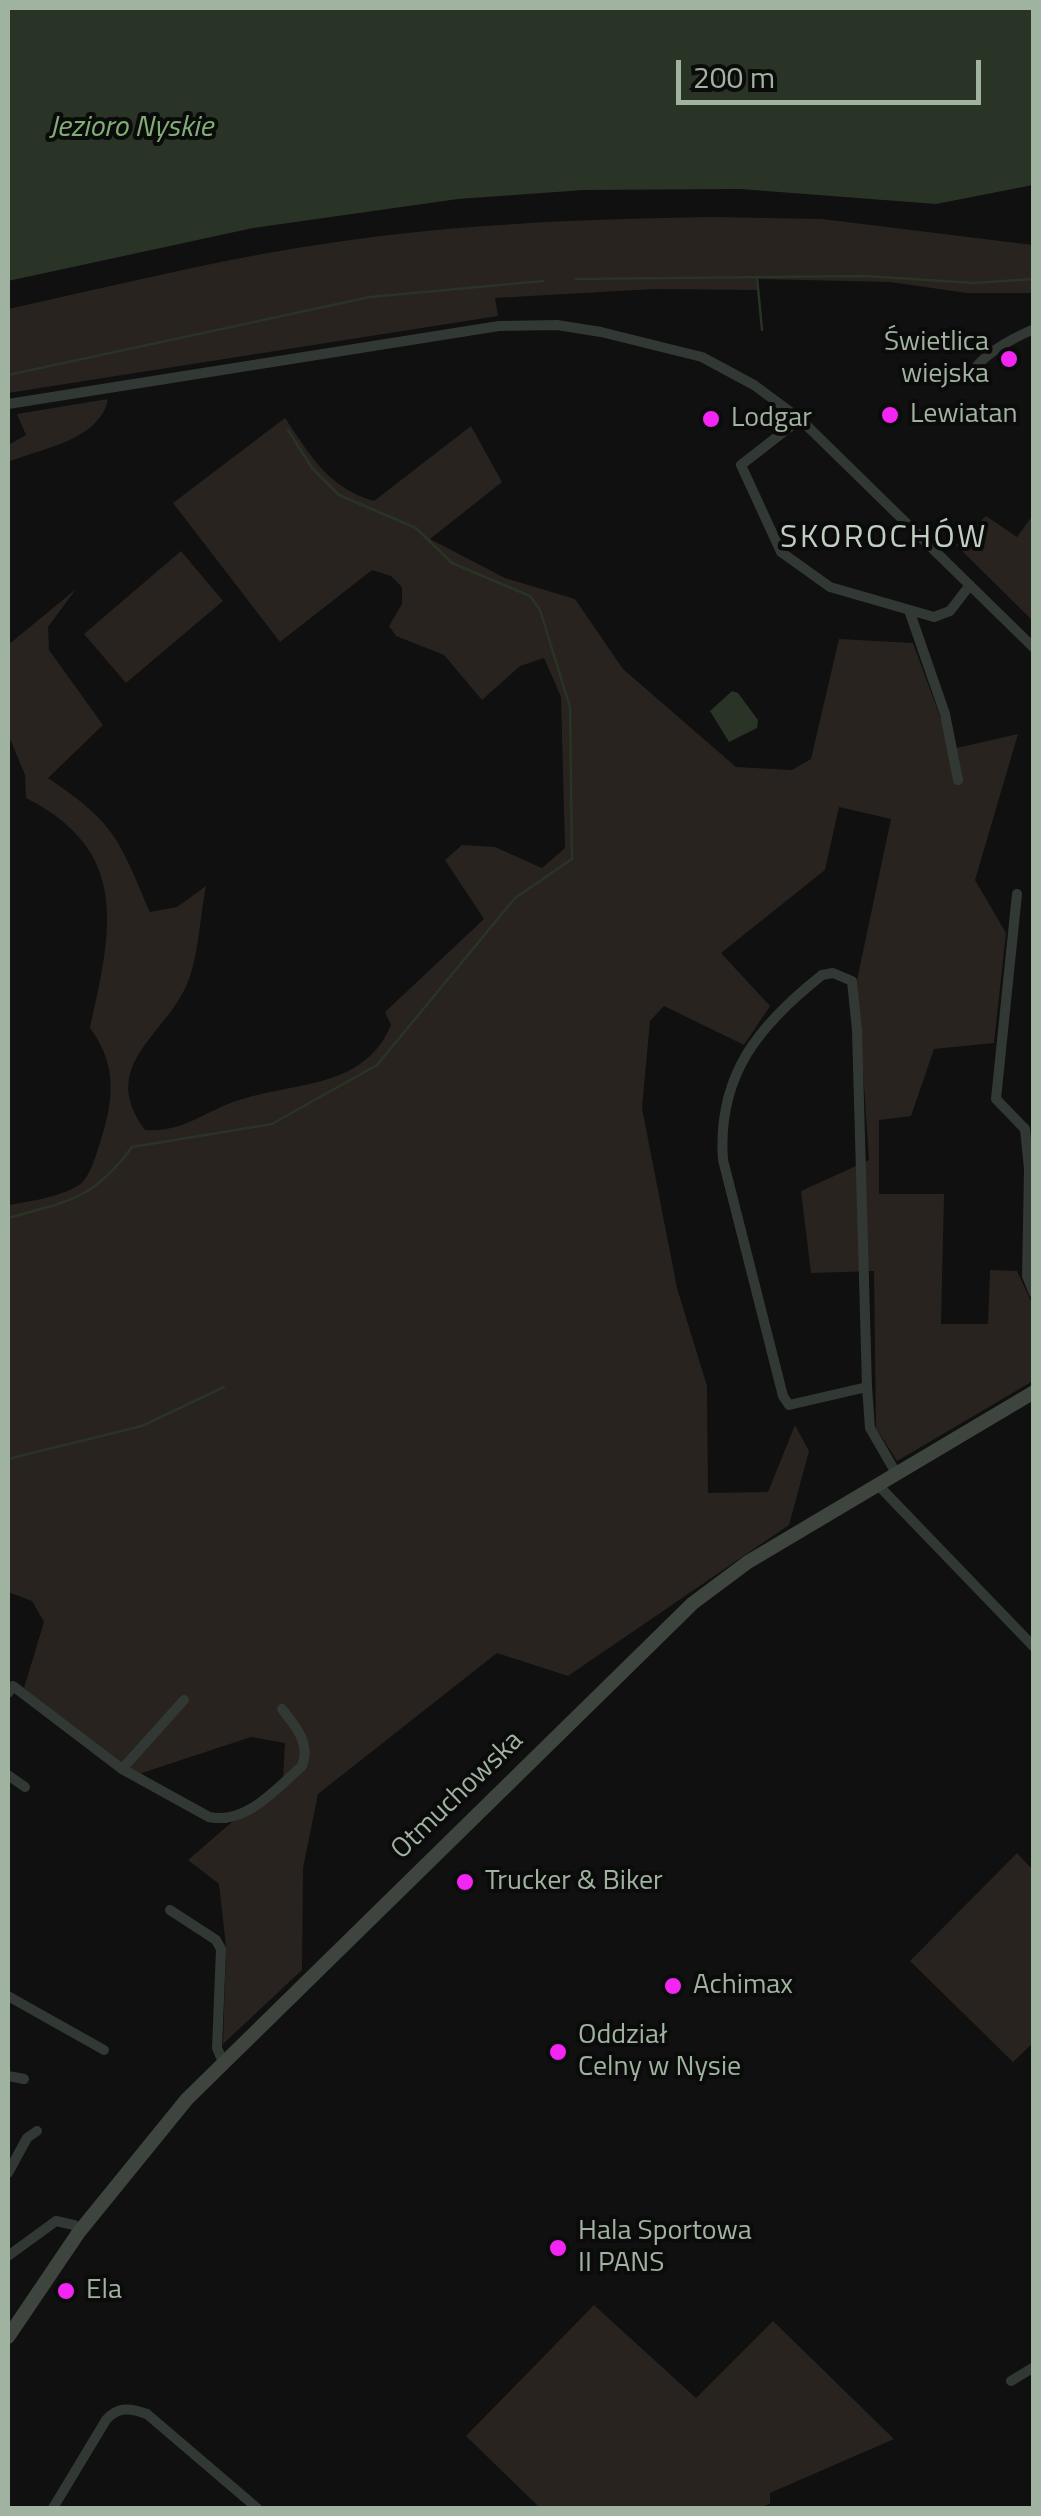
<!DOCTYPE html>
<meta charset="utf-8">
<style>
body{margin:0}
#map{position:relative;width:1041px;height:2516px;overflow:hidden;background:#0f100f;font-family:"Titillium Web",sans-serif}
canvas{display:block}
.frame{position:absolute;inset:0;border:10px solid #a0b2a0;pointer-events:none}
.scale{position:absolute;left:676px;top:60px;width:305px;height:45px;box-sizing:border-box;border:5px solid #a0b2a0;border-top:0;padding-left:12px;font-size:30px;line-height:35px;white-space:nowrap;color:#a0b2a0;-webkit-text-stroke:8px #0a0b0a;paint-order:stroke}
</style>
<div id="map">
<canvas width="1041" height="2516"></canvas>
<div class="frame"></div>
<div class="scale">200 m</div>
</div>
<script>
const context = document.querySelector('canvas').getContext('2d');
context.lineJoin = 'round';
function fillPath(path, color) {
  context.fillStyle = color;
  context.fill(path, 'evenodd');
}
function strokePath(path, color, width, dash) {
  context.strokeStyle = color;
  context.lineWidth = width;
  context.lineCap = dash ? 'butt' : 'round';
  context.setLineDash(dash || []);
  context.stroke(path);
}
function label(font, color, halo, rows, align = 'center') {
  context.font = font + ' "Titillium Web",sans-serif';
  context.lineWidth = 8;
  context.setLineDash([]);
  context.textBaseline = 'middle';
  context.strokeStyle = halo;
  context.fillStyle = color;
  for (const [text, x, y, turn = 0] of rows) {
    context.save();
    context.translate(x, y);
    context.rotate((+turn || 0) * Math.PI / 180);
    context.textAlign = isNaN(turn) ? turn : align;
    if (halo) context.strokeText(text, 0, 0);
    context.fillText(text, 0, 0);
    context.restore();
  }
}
fillPath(new Path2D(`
 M713,217L822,219L1033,245V293H967L890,282L757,279V290L654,289L495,298L498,316L8,393V309C104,288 200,264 297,248C435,225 573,219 713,217Z
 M108,399C100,440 43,448 8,462V445L26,435L17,414Z
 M285,418C311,456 327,487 374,501L471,426L502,482L430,539L505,578L575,599L623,669L736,767L792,770L811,759L839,639L913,643L952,749L1018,734L975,880L1006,933L994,1043L934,1049L911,1116L879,1120V1194H944L941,1324H988L990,1270L1017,1271L1033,1305V1381L897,1461L876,1428L874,1271L811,1273L801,1191L869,1160L857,980L891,819L839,807L825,870L721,953L770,1006L744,1045L664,1006L650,1021L642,1108L677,1288L707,1386L708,1493L768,1492L795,1425L809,1451L789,1525L568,1676L497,1653L318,1794L303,1868L302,1970L223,2044L226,1947L219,1884L188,1860L283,1778L285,1743L251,1737L136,1775L24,1688L44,1622L32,1601L8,1592V1205C28,1202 58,1197 76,1187C90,1179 94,1160 99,1146C113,1103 119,1067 90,1028C112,930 131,851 26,798L25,775L8,734V645L76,589L48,627L49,650L103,725L48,778C116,824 118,838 150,912L177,907L206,886C200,916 199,951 189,979C169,1035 96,1063 145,1130C186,1133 207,1108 246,1098C300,1082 365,1087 391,1025L385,1012L484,919L445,860L462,845L495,847L542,868L565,848L561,697L544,658L520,666L482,700L444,655L396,636L389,626L402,604V587L391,576L372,570L280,642L173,503Z
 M1033,515V621L956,545L986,516L1017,537Z
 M181,551L223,601L126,683L84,634Z
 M1017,1853L1033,1870L1034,2042L1013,2062L910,1961Z
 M594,2305L696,2398L773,2321L894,2439L770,2493V2504L758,2508H540L466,2436Z`), '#28231f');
fillPath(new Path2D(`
 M8,8H1033V185L936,204L740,189L584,190L458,199L253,228L8,281Z
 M732,691L738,693L758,720L757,728L729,742L710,711Z`), '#293426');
strokePath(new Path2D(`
 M757,277L762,330
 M576,279L864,276L974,283L1034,279
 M8,375L370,297L543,281
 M8,1218C69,1201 93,1200 132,1147L272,1124L377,1065L515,898L572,859L570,707L540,610L530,596L452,563L416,528L339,495L312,468L288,430
 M8,1459L142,1426L224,1387`), '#293426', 2.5);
strokePath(new Path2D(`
 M970,380C974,358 1013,338 1034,329
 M8,404L499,326L557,325L601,332L702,357L754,385L800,419L1034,648
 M800,419L741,465L781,552L830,587L934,617L950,611L970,585
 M909,610L945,714L958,780
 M1017,894L996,1099L1025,1129L1029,1169H1034
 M1029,1169L1027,1276L1034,1293
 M867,1387L857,1030L852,981L833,973L822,975C759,1025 717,1075 723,1160L783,1396L789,1405L867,1387L870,1428L896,1473
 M877,1484L1034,1647
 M8,1693L13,1686L122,1769L209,1817C246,1825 276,1789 302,1766C311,1743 296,1727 282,1709
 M122,1769L184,1700
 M8,1775L25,1787
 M170,1910L216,1940L221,1949L217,2048L223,2062
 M8,1996L104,2050
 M8,2076L24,2079
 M8,2173L27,2138L37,2131
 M8,2256L56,2221L74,2225L79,2232
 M1011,2381L1034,2367
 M53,2508L106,2420C118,2406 131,2408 147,2414L257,2508`), '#323833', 10);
strokePath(new Path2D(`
 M8,2337L79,2232L187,2099L693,1603L748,1562L1034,1392`), '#3e453f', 14);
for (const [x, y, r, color] of [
 [1009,359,10,"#f225f3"],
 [890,415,10,"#f225f3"],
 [711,419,10,"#f225f3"],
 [465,1882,10,"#f225f3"],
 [673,1986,10,"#f225f3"],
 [558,2052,10,"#f225f3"],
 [558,2248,10,"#f225f3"],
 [66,2291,10,"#f225f3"]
]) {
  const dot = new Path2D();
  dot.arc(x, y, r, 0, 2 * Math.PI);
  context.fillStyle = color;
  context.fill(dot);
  strokePath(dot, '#0a0b0a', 4);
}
label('28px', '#a0b2a0', '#0a0b0a', [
 ["Świetlica",989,343,"right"],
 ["wiejska",989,375,"right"],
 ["Lewiatan",910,415],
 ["Lodgar",731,419],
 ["Trucker & Biker",485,1882],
 ["Achimax",693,1986],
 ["Oddział",578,2036],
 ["Celny w Nysie",578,2068],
 ["Hala Sportowa",578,2232],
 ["II PANS",578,2264],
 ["Ela",86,2291]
], 'left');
label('28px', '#a0b2a0', '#0a0b0a', [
 ["Otmuchowska",458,1796,-44]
]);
label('italic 30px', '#81ae75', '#0a0b0a', [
 ["Jezioro Nyskie",131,129]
]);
context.letterSpacing = '2.5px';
label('32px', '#c1cec2', '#0a0b0a', [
 ["SKOROCHÓW",884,539]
]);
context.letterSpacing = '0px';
</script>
